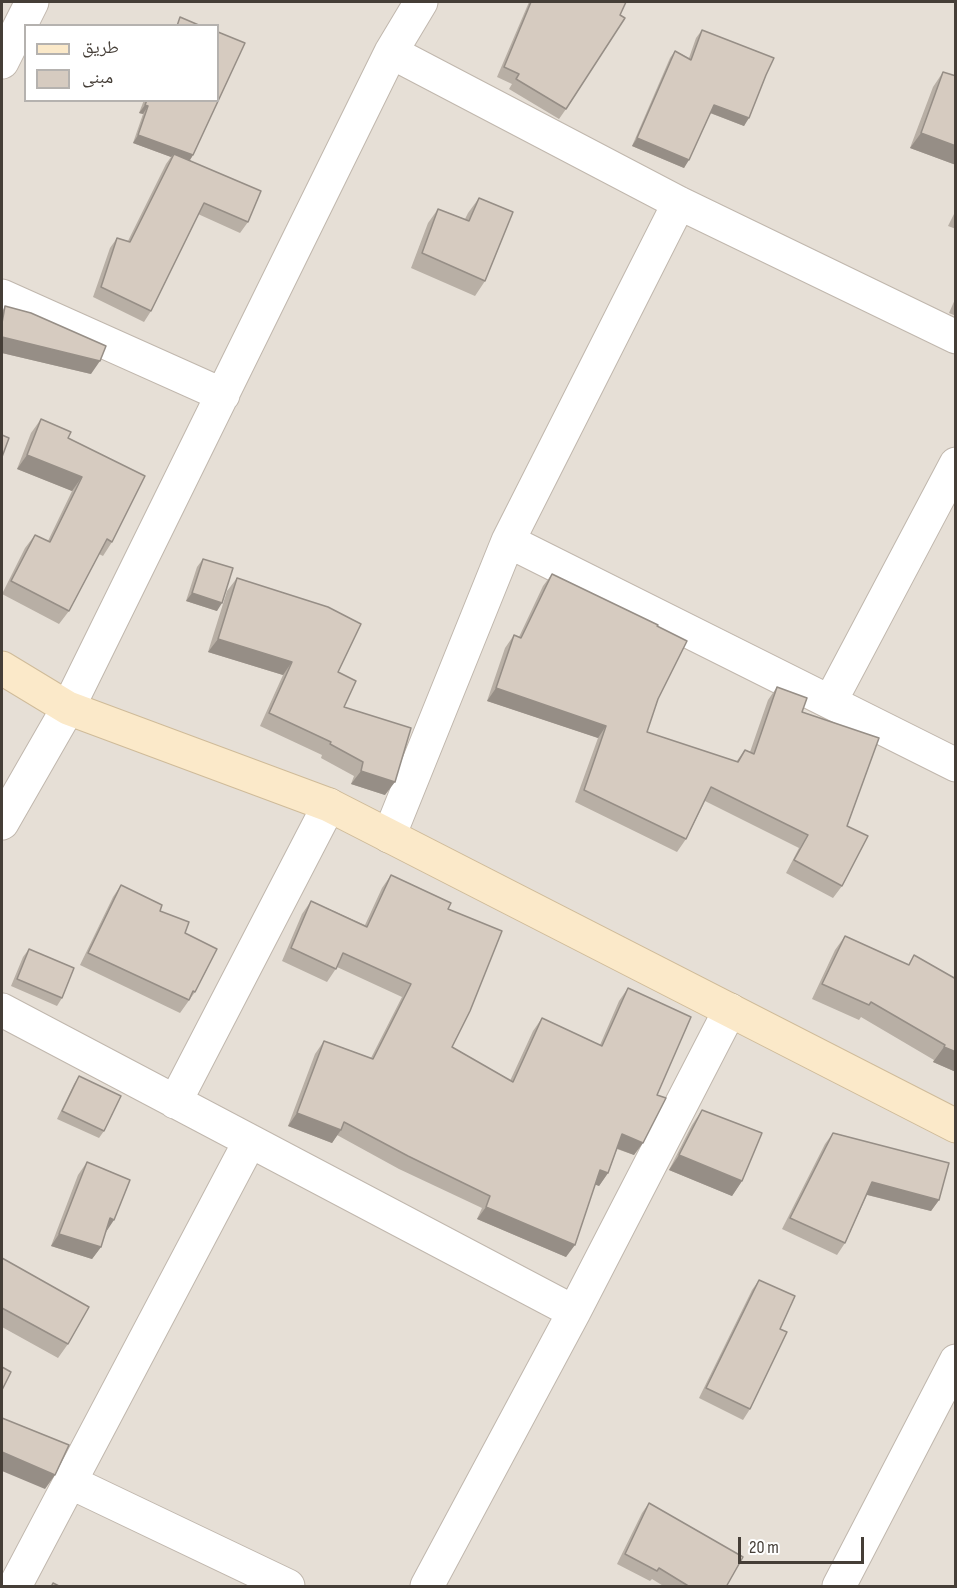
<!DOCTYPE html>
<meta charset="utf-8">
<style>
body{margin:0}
#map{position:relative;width:957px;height:1588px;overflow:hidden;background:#f2eee7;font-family:"Sofia Sans Condensed","Noto Naskh Arabic",sans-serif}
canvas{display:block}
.frame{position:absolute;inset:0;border:3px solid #453e37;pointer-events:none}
.legend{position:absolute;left:24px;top:24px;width:195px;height:78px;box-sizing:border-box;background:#fff;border:2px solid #b5b2af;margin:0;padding:8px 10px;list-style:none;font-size:18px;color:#453e37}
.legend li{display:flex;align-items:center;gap:12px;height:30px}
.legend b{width:30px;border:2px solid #b5b2af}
.scale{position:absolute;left:738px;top:1537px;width:126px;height:27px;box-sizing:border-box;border:3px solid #453e37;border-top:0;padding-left:8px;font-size:18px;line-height:21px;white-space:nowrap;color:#453e37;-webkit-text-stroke:4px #fff;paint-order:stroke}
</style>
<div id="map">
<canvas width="957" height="1588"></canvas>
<div class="frame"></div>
<ul class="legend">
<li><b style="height:8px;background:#fbe9c9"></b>طريق</li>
<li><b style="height:16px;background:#d6cbc0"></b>مبنى</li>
</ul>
<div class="scale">20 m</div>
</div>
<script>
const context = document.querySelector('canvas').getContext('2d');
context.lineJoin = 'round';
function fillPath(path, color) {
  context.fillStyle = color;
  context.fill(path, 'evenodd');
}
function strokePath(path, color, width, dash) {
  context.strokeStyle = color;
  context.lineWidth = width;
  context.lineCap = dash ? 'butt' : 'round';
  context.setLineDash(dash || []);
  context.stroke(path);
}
fillPath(new Path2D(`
 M2,2H955V1586H2ZM26,26H218V100H26Z`), '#e6dfd6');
const street = new Path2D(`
 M391,52L679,203L956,337
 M2,62L32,2
 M2,296L223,395
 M508,541L956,765
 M830,702L956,464
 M2,823L68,708L391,52L421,2
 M389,836L508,541L679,203
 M2,1010L574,1312
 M175,1102L329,805
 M70,1482L288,1586
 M15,1586L250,1141
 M427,1586L574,1312L730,1010
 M839,1586L956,1361`);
const secondary = new Path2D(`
 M2,668L68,708L329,805L956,1126`);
strokePath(street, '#c0b7ad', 35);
strokePath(secondary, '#cfbb99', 35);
strokePath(street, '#fff', 33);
strokePath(secondary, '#fbe9c9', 33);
fillPath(new Path2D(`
 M529,2H626L566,109L559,119L509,89L512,84L497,77Z
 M702,30L766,75L744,126L710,113L684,168L632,146L670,58L675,51L689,58L696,38Z
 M943,72L956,76V165L910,148L933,87Z
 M144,100H218L193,155L190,160L248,222L240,233L198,214L151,311L144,322L93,297L110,248L117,238L128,241L166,164L171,157L133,143L143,114L139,113Z
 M479,198L485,281L475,296L411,268L428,223L438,209L465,219L468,213Z
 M956,210V229L948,226Z
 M956,297V316L949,313Z
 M5,306L91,374L2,353V312Z
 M41,419L68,438L112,542L103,556L99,554L69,611L59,624L2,594L25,548L35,535L48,541L72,491L17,469L31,433Z
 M203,559L217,611L186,601L197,567Z
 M552,574L657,626L658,699L647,732L736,762L745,750L750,752L768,700L777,687L802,712L847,826L842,886L833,898L786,873L799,848L705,801L686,839L677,852L575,802L598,738L487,701L505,648L514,635L519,637L543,586Z
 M237,578L338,672L344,707L385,795L351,784L354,776L321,758L322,755L260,726L283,675L208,652L227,591Z
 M391,875L448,909L452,1047L510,1081L533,1031L542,1018L600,1045L619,1001L628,988L657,1095L634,1155L617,1149L608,1173L599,1186L595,1184L566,1257L477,1219L482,1208L399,1169L337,1135L332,1143L288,1126L315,1054L324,1041L371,1058L402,997L337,967L327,982L282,961L302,914L311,901L365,925L382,888Z
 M121,885L160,911L185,933L195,992L180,1013L80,965L113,897Z
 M845,936L908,965L914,955L956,979V1072L933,1062L934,1060L861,1017L859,1020L812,999L835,950Z
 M29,949L62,998L57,1006L11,986L23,957Z
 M79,1076L104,1131L99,1138L57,1119L74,1084Z
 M702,1110L742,1181L732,1196L669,1170L692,1125Z
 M833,1133L939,1200L931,1211L867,1195L845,1243L837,1255L782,1229L825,1144Z
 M87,1162L105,1232L101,1247L92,1259L51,1246L78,1175Z
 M2,1258L68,1344L58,1358L2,1327Z
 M759,1280L780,1329L750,1409L743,1420L699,1398L752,1290Z
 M649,1503L726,1587H665L652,1579L650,1581L617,1564L642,1513Z`), '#b8afa5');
fillPath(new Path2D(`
 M145,105L148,106L143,114L139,113Z
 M714,105L749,118L744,126L708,112Z
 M921,133L956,146V165L910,148Z
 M138,135L193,155L188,163L174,154L171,157L133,143Z
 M637,138L689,160L684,168L632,146Z
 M2,337L100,361L91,374L2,353Z
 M27,455L82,477L72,491L17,469Z
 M192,593L222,603L217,611L186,601Z
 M218,639L292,662L283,675L208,652Z
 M496,688L606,726L598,738L487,701Z
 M361,771L395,782L385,795L351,784Z
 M944,1047L956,1052V1072L933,1062Z
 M297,1113L341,1130L332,1143L288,1126Z
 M622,1134L643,1143L634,1155L613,1147Z
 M679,1155L742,1181L732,1196L669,1170Z
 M600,1170L608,1173L599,1186L591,1183Z
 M872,1182L939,1200L931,1211L864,1194Z
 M486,1207L575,1245L566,1257L477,1219Z
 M110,1218L114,1220L106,1232Z
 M59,1234L101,1247L92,1259L51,1246Z
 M2,1452L55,1475L45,1489L2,1471Z`), '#968e86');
const building = new Path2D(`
 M531,2H626L620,15L625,18L566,109L516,79L519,74L504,67Z
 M180,17L201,26H177Z
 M702,30L774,58L766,75L749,118L714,105L689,160L637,138L675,51L691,60Z
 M218,32L245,43L193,155L138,135L148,106L145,105L147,100H218Z
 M943,72L956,76V146L921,133Z
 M174,154L261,191L248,222L204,203L151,311L101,287L117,238L130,242Z
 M479,198L513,212L485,281L422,253L438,209L469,221Z
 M5,306L31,313L106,346L100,361L2,337V323Z
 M41,419L71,432L68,438L145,476L112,542L107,539L69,611L11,581L35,535L50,542L82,477L27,455Z
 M2,435L9,438L2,457Z
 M203,559L233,568L222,603L192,593Z
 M552,574L658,625L657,626L687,641L658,699L647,732L738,762L745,750L754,754L777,687L807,698L802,712L879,738L847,826L868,836L842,886L794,860L808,835L711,787L686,839L584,790L606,726L496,688L514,635L521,638Z
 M237,578L328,607L361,624L338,672L356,681L344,707L411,728L395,782L361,771L363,762L330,744L331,742L269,713L292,662L218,639Z
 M391,875L451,903L448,909L502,931L470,1011L452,1047L513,1082L542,1018L602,1046L628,988L691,1017L657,1095L666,1098L643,1143L622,1134L608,1173L600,1170L575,1245L486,1207L490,1196L408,1156L344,1122L341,1130L297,1113L324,1041L373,1059L411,984L343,953L336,969L291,948L311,901L367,927Z
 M121,885L162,905L160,911L189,922L185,933L217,949L195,992L193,991L189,1000L88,953Z
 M845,936L909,965L914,955L956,979V1052L944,1047L945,1045L871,1002L869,1005L822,984Z
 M29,949L74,968L62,998L17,979Z
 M79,1076L121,1096L104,1131L62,1111Z
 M702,1110L762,1133L742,1181L679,1155Z
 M833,1133L949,1163L939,1200L872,1182L845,1243L790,1218Z
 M87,1162L130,1180L114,1220L110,1218L101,1247L59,1234Z
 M2,1258L89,1307L68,1344L2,1308Z
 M759,1280L795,1296L780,1329L787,1332L750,1409L706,1388Z
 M2,1367L11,1372L2,1390Z
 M2,1418L69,1445L55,1475L2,1452Z
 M649,1503L743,1557L726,1587H690L659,1568L657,1571L625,1554Z
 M53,1583L61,1587H51Z`);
fillPath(building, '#d6cbc0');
strokePath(building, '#968e86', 1.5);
</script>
